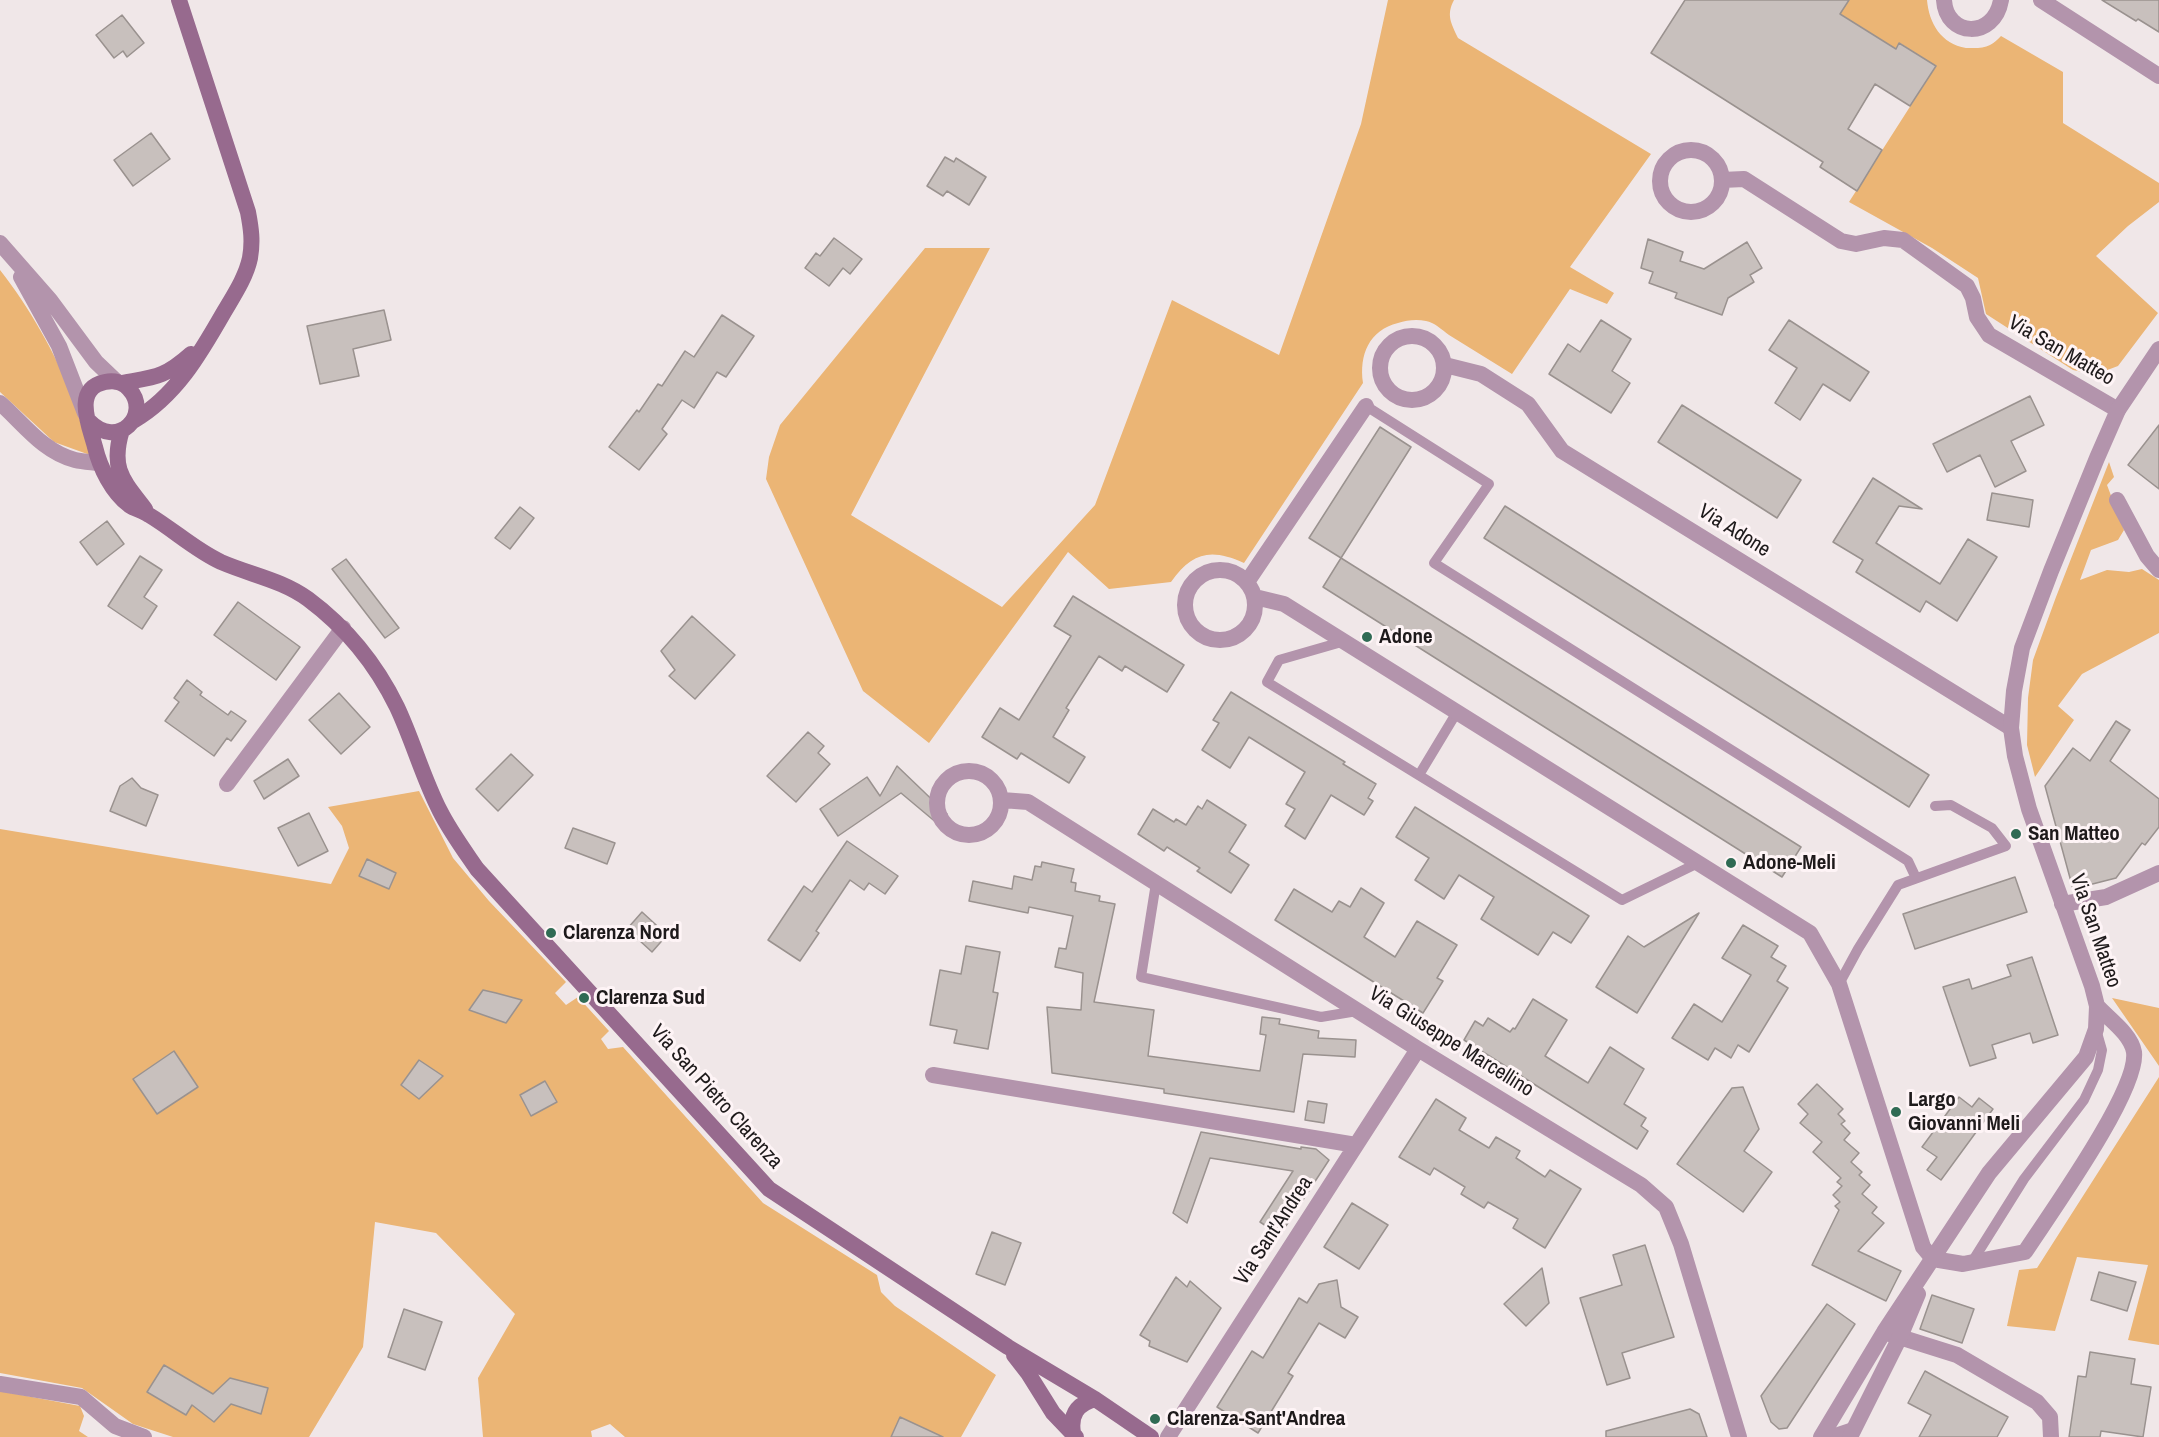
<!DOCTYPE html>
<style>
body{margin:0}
canvas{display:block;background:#f0e7e8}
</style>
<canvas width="2159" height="1437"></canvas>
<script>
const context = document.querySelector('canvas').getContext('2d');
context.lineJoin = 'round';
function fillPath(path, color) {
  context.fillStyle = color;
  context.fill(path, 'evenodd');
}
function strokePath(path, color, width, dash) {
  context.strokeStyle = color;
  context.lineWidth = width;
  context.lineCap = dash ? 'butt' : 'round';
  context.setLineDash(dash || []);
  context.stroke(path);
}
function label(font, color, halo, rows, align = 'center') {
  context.font = font + ' "Archivo Narrow",sans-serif';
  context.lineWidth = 6;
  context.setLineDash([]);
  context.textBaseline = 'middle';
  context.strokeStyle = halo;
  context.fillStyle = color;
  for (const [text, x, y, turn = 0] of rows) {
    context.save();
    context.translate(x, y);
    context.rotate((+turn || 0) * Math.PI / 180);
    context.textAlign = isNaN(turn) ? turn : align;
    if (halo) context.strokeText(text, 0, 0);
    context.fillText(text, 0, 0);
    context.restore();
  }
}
fillPath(new Path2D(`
 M1388,0H1454C1446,15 1451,23 1458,38L1651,154L1570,267L1614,293L1607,304L1570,289L1512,374C1491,361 1470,348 1449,335C1442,330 1434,322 1426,321C1417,319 1407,320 1398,323C1369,330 1359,355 1363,383L1244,563C1211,548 1192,552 1171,582L1109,589L1068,552L929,743L863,691L766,479L769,457L780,425L925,248H990L851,515L1002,607L1095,505L1172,300L1279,355L1361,124Z
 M1849,0H1927C1929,23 1941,44 1966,48C1973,48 1983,49 1990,45C1994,43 1998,39 2001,36L2063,72V123L2159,183V202L2128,226L2096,256L2158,313L2118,366L2102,372L2087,373L2073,370L1986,314L1978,278L1932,248L1849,202L1936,66L1900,43L1896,49L1840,14Z
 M0,270C29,307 55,352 72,396C79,415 84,435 90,455L54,442L0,392Z
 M2109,462L2114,477L2107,485L2124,530L2118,540L2091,550L2080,580L2107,570L2129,572L2142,569L2159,580V633L2082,674L2058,706L2074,720L2035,777L2027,745L2028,698L2033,660L2056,597Z
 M419,791L453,858L489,901L566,982L555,993L566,1005L578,997L609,1031L601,1039L608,1049L623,1047L763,1203L877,1275L881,1292L895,1306L996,1375L961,1437H625L610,1424L591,1431L592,1437H483L478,1378L515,1314L436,1233L375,1222L363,1347L309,1437H173L133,1424L82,1388L0,1373V829L331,884L349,848L342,826L328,807Z
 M2112,998L2159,1008V1066Z
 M2159,1077V1345L2128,1340L2148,1265L2077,1257L2055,1331L2007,1326L2019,1270L2037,1268Z
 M0,1391L80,1406L84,1416L79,1431L88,1437H0Z`), '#ebb575');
const building = new Path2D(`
 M1685,0H1849L1840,14L1896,49L1899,43L1936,66L1910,106L1875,84L1848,129L1882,150L1857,191L1820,167L1823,162L1651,53Z
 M2102,0H2159V32L2138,19L2136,21Z
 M122,15L144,43L127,57L123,51L114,58L96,35Z
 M151,133L170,159L133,186L114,160Z
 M945,157L954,162L956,158L986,177L969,205L947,191L943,196L927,186Z
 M834,238L862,259L850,274L843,268L829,286L805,268L816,253L820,256Z
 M1648,239L1683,252L1680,261L1704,269L1747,242L1762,268L1750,275L1754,282L1728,298L1722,315L1675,298L1677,293L1649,283L1653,272L1641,268Z
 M384,310L391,340L353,349L359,376L320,384L307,326Z
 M722,315L754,336L726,377L717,372L694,408L682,400L662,429L667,434L639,470L609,447L637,410L639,412L658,384L662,386L685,351L694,357Z
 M1601,320L1631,339L1612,371L1630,383L1611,413L1549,374L1568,344L1580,352Z
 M1789,320L1869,372L1850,401L1823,384L1800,420L1775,403L1797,368L1769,350Z
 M2030,396L2044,425L2011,441L2026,471L1995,487L1980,455L1947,472L1933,444Z
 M1682,405L1801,480L1777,518L1658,442Z
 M2159,425V489L2128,465Z
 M1380,427L1411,447L1341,558L1309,538Z
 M1873,478L1922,509L1899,506L1876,543L1940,584L1968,539L1997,557L1957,621L1926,601L1920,612L1856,572L1863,560L1833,542Z
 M1992,493L2033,500L2029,527L1987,520Z
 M1505,506L1929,775L1909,807L1484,538Z
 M520,507L534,518L510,549L495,538Z
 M107,521L124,544L97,565L80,542Z
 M140,556L162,570L144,597L157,606L142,629L108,606Z
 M1341,558L1801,847L1782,877L1323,587Z
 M346,559L399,628L385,638L332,569Z
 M1073,596L1184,665L1167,692L1125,666L1122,671L1099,656L1066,708L1069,710L1053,737L1085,757L1069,783L1021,753L1017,759L982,737L1000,708L1019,720L1071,636L1054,626Z
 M238,602L300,647L276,680L214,635Z
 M692,616L735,655L695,699L669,676L675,670L661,651Z
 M187,680L202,692L200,695L228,715L231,711L246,721L231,741L227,738L214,756L165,721L179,702L174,698Z
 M1231,692L1345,762L1343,764L1376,784L1368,798L1373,801L1364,815L1331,795L1305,839L1285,826L1295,809L1286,804L1305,772L1249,737L1230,768L1202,750L1219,723L1213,720Z
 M339,693L370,727L341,754L309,720Z
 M2116,721L2130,730L2110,761L2159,799V827L2145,845L2142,843L2116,878L2073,889L2045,786L2073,748L2090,761Z
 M808,732L824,746L818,753L830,764L796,802L767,776Z
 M511,754L533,775L498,811L476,789Z
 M288,759L299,776L264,799L254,781Z
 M897,766L947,814L938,824L901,793L838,836L820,809L867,777L880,796Z
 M132,778L141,788L158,795L146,826L110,811L120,786Z
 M1207,800L1246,825L1229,852L1249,865L1231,893L1197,871L1200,868L1167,847L1164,851L1138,834L1153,809L1174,822L1176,819L1186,825L1198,806L1202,809Z
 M1415,807L1589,916L1571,943L1553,932L1538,955L1481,919L1494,897L1459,875L1444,899L1415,880L1429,858L1396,837Z
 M309,813L328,851L298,866L278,828Z
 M573,828L615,843L607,864L565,848Z
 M847,841L898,876L885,894L869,883L864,890L850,880L816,931L819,933L800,961L768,940L804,886L812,892Z
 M367,859L396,873L389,889L359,876Z
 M1042,862L1074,869L1071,882L1076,883L1075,891L1100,896L1099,901L1115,904L1094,1002L1154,1010L1148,1056L1260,1071L1266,1035L1260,1034L1262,1017L1280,1019L1279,1024L1319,1031L1318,1038L1356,1040L1355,1057L1303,1054L1294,1112L1164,1093V1089L1052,1073L1047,1007L1081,1010L1083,973L1055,967L1059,948L1066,949L1073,916L1029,907L1028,913L969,901L973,881L1012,889L1014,876L1032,880L1035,866L1041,867Z
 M2015,877L2027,912L1915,949L1903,914Z
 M1361,888L1384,903L1364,937L1395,957L1417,921L1457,945L1437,978L1443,981L1423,1013L1275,920L1294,889L1332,912L1339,901L1350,907Z
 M642,912L667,935L652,952L627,929Z
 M1699,913L1637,1013L1596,987L1628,936L1644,947Z
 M1743,925L1778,946L1771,957L1786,966L1777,981L1788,988L1749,1052L1738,1045L1731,1058L1715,1048L1708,1060L1672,1038L1694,1004L1722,1022L1751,975L1722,958Z
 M966,946L1000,952L993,992L998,993L988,1049L954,1043L957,1030L930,1025L940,970L961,974Z
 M2032,957L2058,1035L2033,1043L2030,1033L1992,1045L1996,1058L1970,1066L1943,987L1969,979L1972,989L2011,976L2007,965Z
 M483,990L496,993L522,1000L506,1023L469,1010Z
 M1533,999L1567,1020L1545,1056L1588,1083L1610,1047L1644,1069L1624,1104L1646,1118L1641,1126L1648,1131L1637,1149L1464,1040L1475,1021L1483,1026L1488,1018L1510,1032L1513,1028L1515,1029Z
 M174,1051L198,1087L157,1114L133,1079Z
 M419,1060L443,1076L419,1099L401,1085Z
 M545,1081L557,1102L531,1116L520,1095Z
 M1817,1084L1843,1109L1838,1114L1845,1121L1841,1124L1850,1133L1844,1140L1859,1153L1851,1162L1862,1172L1859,1175L1870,1185L1862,1194L1877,1207L1872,1213L1884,1223L1858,1251L1901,1271L1886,1301L1812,1265L1839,1210L1835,1206L1840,1202L1833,1195L1842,1186L1837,1182L1841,1178L1813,1152L1822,1142L1800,1123L1808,1114L1798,1104Z
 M1743,1087L1759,1129L1744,1151L1772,1172L1743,1212L1677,1164L1732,1088Z
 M1959,1097L1972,1107L1979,1098L1993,1109L1941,1180L1927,1170L1937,1157L1922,1147Z
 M1436,1099L1466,1118L1459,1130L1489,1148L1496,1137L1520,1151L1516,1158L1545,1177L1550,1170L1581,1189L1545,1248L1513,1228L1518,1219L1488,1202L1484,1208L1461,1194L1465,1187L1434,1168L1430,1175L1399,1157Z
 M1308,1101L1327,1104L1324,1123L1305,1120Z
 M1201,1132L1301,1149V1147L1316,1149L1329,1160L1280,1235L1260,1222L1293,1171L1210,1158L1187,1223L1173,1213Z
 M1352,1203L1388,1225L1359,1269L1324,1247Z
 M992,1232L1021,1243L1005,1285L976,1274Z
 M1645,1245L1674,1337L1622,1353L1630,1378L1607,1385L1580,1298L1622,1285L1613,1255Z
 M1542,1268L1549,1303L1526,1326L1504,1304Z
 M2099,1272L2136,1282L2127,1311L2091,1300Z
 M1176,1277L1187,1287L1190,1281L1221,1308L1187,1362L1149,1346L1150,1341L1140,1335Z
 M1337,1280L1341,1307L1358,1317L1345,1338L1319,1323L1288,1373L1293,1376L1258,1433L1217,1407L1252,1351L1263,1358L1299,1298L1307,1303L1319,1284Z
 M1932,1295L1974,1309L1962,1343L1920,1329Z
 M1827,1304L1855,1324L1787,1428L1779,1429L1771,1422L1761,1396Z
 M404,1309L442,1322L425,1370L388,1357Z
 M2090,1352L2135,1359L2131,1384L2151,1387L2143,1437L2101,1431L2100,1437H2069L2078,1376L2086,1377Z
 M164,1365L213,1394L230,1378L268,1388L261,1414L231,1404L214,1422L192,1405L186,1415L147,1392Z
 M1925,1371L2008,1417L1997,1437H1919L1931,1415L1908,1403Z
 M1690,1409L1699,1414L1707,1437H1606V1431Z
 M900,1417L943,1437H891Z`);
fillPath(building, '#c8c0bd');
strokePath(building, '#9a928f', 1.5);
strokePath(new Path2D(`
 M1366,406L1489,484L1434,563L1908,861L1916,878
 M1345,641L1279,660L1267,682L1622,900L1698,863
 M1419,775L1457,712
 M1156,883L1141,977L1321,1017L1357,1011
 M1839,984L1858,949L1898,885L2006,846L1992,828L1951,805L1935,806
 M1972,1262L2024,1179L2084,1100L2098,1070L2102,1050L2096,1029`), '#b394ac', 10);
strokePath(new Path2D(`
 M1944,0C1946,37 1994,40 2001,0
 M2041,0L2159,76
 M1660 181a31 31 0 1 1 62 0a31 31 0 1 1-62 0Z
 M1722,180L1744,179L1841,241L1856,244L1884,238L1903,240L1967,286L1973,298L1977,317L1989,335L2118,410
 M1380 368a32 32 0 1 1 64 0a32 32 0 1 1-64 0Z
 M1445,365L1481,374L1528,404L1562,451L2011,728
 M0,403C23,423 43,452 75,460C83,462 91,462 99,463
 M2117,500L2147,556L2159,570
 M1185 605a35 35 0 1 1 70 0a35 35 0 1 1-70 0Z
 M1247,582L1366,406
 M1255,597L1284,604L1810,933L1839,984L1923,1247L1933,1259
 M937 803a32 32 0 1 1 64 0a32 32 0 1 1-64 0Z
 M227,784L343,628
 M1002,800L1028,802L1418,1049L1641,1185L1666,1207L1681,1244L1739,1437
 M2062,904L2106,897L2159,873
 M933,1075L1356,1145
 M1887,1333L1957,1355L2037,1402L2050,1417L2051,1437
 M0,1384L81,1397L115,1426L144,1437
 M1168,1437L1418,1049
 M1837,1437L1838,1435L1853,1430`), '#b394ac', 16);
strokePath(new Path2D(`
 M0,243L50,300L96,362L117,382
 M21,277L59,346L85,413
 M1933,1259L1963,1264L2025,1252C2049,1215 2139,1090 2134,1052C2131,1034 2109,1019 2097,1006
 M1821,1437L1884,1332L1989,1173L2086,1057L2096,1029L2097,1006L2092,986L2029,809L2015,756L2011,728L2014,691L2022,648L2051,571L2097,458L2118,410L2159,349
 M1850,1437L1900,1337L1918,1294`), '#b394ac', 16);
strokePath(new Path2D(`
 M122,383C155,377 164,378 191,354
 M89,421C118,451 152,414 129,389C123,382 114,380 105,382C72,389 90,427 95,447C100,468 112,492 129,505C135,509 143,511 149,515C174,530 195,550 221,562C251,575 282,580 308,599C347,628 376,664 397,707C413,741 423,778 440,811C450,831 464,850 477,869L769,1189L1008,1347L1095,1399L1151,1437
 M133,421C176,396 200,354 224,312C234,295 246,277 250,258C253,241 251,228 248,212L179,0
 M122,430C110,469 123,480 145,509
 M1014,1355L1028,1373L1053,1413L1076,1437
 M1073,1433C1070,1415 1077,1404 1095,1399`), '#976a8e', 16);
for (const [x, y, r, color] of [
 [1367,637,6,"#306b54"],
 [2016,834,6,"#306b54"],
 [1731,863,6,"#306b54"],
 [551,933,6,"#306b54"],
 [584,998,6,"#306b54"],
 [1896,1112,6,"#306b54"],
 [1155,1419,6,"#306b54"]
]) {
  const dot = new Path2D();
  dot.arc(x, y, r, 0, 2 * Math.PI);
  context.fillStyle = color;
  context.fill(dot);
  strokePath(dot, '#fef4f6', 2);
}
label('21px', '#1e1a1b', '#fef4f6', [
 ["Via San Matteo",2061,351,30],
 ["Via Adone",1734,531,32],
 ["Via San Matteo",2095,931,71],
 ["Via Giuseppe Marcellino",1451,1042,32],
 ["Via San Pietro Clarenza",716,1097,48],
 ["Via Sant'Andrea",1274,1231,-57]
]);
label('bold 21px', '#1e1a1b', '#fef4f6', [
 ["Adone",1379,637],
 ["San Matteo",2028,834],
 ["Adone-Meli",1743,863],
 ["Clarenza Nord",563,933],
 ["Clarenza Sud",596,998],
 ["Largo",1908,1100],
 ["Giovanni Meli",1908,1124],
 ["Clarenza-Sant'Andrea",1167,1419]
], 'left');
</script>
